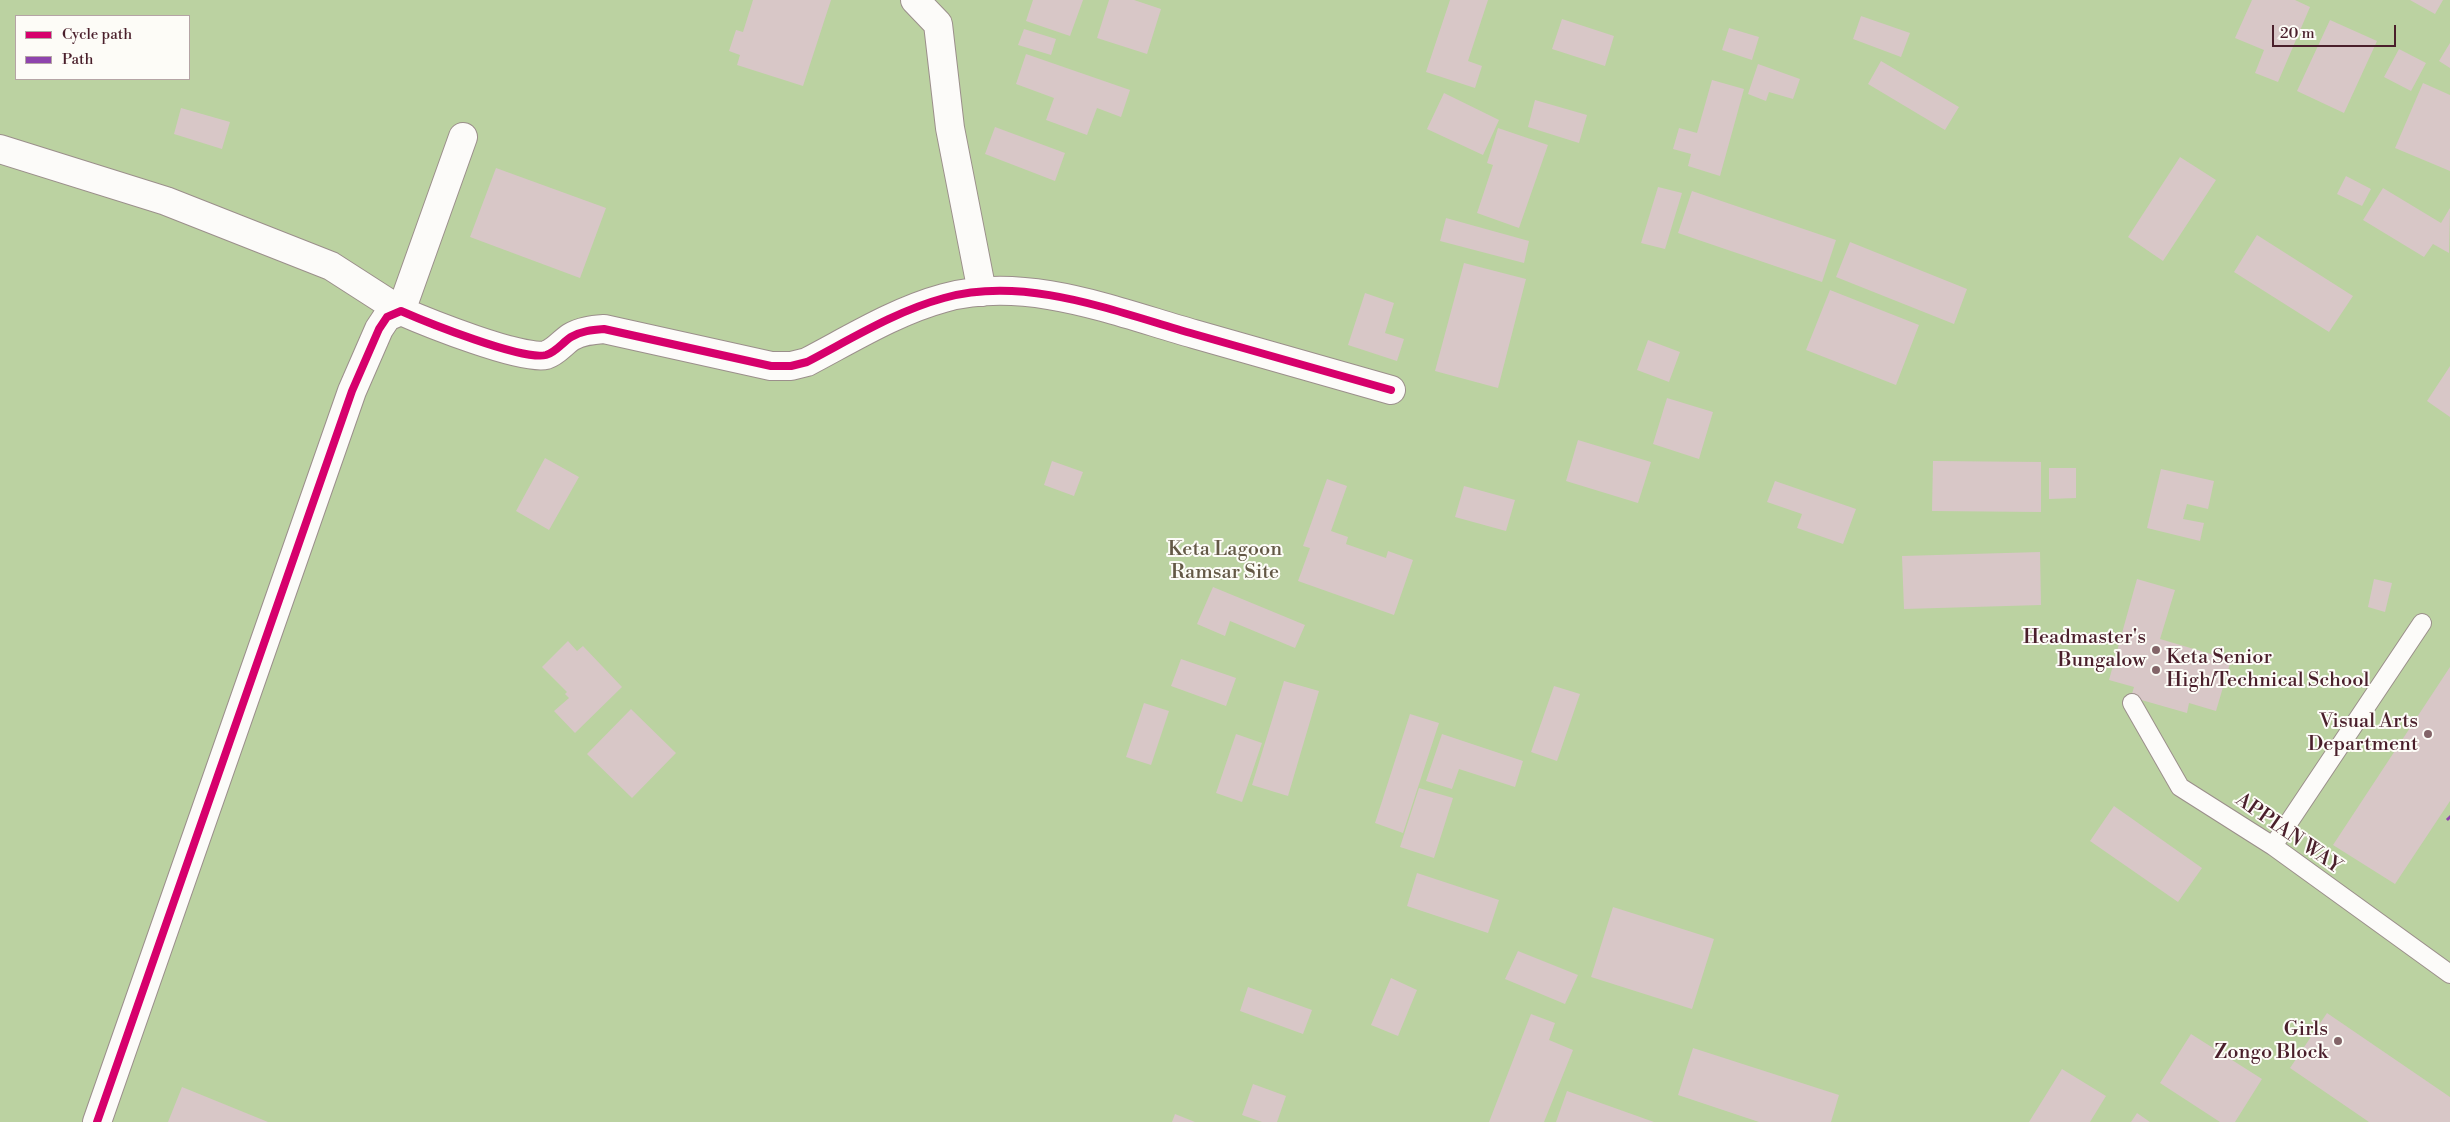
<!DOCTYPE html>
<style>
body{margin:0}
#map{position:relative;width:2450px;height:1122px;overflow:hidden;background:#eee4d9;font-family:"Libre Bodoni",serif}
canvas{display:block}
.legend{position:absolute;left:15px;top:15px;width:175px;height:65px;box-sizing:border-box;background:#fdfcf7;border:1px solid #b5a4a5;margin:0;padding:6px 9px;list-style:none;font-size:15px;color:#4a1f2b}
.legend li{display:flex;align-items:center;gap:10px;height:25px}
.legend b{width:25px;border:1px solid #b5a4a5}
.scale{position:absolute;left:2272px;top:25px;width:124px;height:22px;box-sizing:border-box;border:2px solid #4a1f2b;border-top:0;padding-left:6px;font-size:15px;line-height:18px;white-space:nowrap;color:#4a1f2b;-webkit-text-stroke:4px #fdfcf7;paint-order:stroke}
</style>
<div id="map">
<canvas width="2450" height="1122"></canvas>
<ul class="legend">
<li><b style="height:6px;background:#d6006c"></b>Cycle path</li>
<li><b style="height:6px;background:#8e44ad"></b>Path</li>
</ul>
<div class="scale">20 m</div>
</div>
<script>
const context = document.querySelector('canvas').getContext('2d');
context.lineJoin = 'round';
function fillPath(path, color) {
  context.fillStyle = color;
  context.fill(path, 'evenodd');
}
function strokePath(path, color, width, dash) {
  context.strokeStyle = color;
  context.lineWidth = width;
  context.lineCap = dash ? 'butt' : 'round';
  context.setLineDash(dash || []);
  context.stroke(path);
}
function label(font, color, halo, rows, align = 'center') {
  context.font = font + ' "Libre Bodoni",serif';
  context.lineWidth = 4;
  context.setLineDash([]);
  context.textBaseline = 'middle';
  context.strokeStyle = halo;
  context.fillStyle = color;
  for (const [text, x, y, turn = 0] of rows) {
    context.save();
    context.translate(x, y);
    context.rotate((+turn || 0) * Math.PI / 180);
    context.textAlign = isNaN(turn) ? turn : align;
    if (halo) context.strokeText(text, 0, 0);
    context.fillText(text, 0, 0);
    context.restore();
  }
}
fillPath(new Path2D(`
 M0,0H2450V1122H0ZM16,16H189V79H16Z`), '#bbd2a1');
fillPath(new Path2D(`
 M753,0H831L803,86L737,65L740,55L729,51L736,30L743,32Z
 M1033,0H1083L1070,36L1026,21Z
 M1109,0H1134L1161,9L1147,54L1097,38Z
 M1450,0H1488L1468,61L1482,66L1475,88L1426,72Z
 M2252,0H2295L2310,7L2278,82L2255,73L2264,50L2235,38Z
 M2410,0H2443L2435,14Z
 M1861,16L1910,33L1901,57L1853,39Z
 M1562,19L1614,36L1605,66L1552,49Z
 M2330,20L2377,41L2344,113L2297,91Z
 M1729,28L1759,37L1752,60L1722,50Z
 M1024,29L1056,39L1051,55L1018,45Z
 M2450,43V68L2439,61Z
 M2399,49L2426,63L2411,91L2384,77Z
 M1026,54L1130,90L1121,117L1097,108L1087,135L1046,120L1054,98L1016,84Z
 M1881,61L1959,107L1945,130L1868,84Z
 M1758,64L1800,79L1793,99L1769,92L1766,101L1748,94Z
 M1712,80L1744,89L1720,176L1688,166L1691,154L1673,149L1679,128L1697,133Z
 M2423,83L2450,95V171L2395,148Z
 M1444,93L1499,120L1483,155L1427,129Z
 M1535,100L1587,115L1579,143L1528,127Z
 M181,108L230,122L222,149L174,134Z
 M995,127L1065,153L1055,181L985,154Z
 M1498,128L1548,145L1519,228L1477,213L1493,165L1487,163Z
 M2180,157L2216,180L2163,261L2128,237Z
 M496,168L606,208L580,278L470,237Z
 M2346,176L2371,189L2362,206L2337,194Z
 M1658,187L1682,193L1665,249L1641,243Z
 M2383,188L2441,223L2450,208L2449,253L2433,244L2424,257L2363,220Z
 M1692,191L1836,240L1822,282L1678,233Z
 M1446,218L1529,241L1524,263L1440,241Z
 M2257,235L2353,296L2329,332L2234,272Z
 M1850,242L1967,289L1954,324L1836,277Z
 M1464,263L1526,279L1498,388L1435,371Z
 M1830,290L1919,325L1896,385L1806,350Z
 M1365,293L1394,303L1385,333L1404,339L1397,361L1348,345Z
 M1648,340L1680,352L1669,382L1637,370Z
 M2450,366V417L2427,401Z
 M1667,398L1713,412L1699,459L1653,444Z
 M1578,440L1651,462L1638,503L1566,481Z
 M545,458L579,477L549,530L516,511Z
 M1052,461L1083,472L1074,496L1044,485Z
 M1933,461L2041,462V512L1932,511Z
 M2049,468H2076V498L2049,499Z
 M2161,469L2214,481L2208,509L2187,504L2183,519L2204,523L2200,541L2147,528Z
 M1327,479L1347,486L1331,531L1348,537L1346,544L1386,558L1388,551L1413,560L1394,615L1298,581L1310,548L1303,546Z
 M1775,481L1856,509L1843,544L1797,528L1802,514L1767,502Z
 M1464,486L1515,500L1506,531L1455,517Z
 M2040,552L2041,605L1904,609L1902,556Z
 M2137,579L2175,590L2160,639L2231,660L2216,711L2189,703L2187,713L2131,697L2134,687L2109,680Z
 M2374,579L2392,583L2385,612L2368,607Z
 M1213,587L1305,625L1295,648L1230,621L1225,636L1197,624Z
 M568,641L577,651L583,646L622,687L575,733L554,711L569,698L565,694L567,692L542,667Z
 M1181,659L1236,678L1226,706L1171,686Z
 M2450,667V801L2395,884L2333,845Z
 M1284,681L1319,691L1288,796L1252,785Z
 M1554,686L1580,694L1557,761L1531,752Z
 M1144,703L1169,711L1151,765L1126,757Z
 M631,709L676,753L632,798L587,754Z
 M1410,714L1439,723L1403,833L1375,823Z
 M1236,734L1262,743L1242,802L1216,793Z
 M1442,734L1523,761L1515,787L1459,769L1452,789L1426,781Z
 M1419,788L1453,798L1434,858L1400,847Z
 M2114,806L2202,868L2178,902L2090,841Z
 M1417,873L1499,900L1488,933L1407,906Z
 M1613,907L1714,939L1692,1009L1591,977Z
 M1518,951L1578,975L1565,1004L1505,979Z
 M1391,978L1417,990L1398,1036L1371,1025Z
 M1248,987L1312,1010L1303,1034L1240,1011Z
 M2327,1013L2450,1097V1122H2369L2290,1068Z
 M1531,1014L1555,1023L1549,1040L1573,1050L1544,1122H1489Z
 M2191,1034L2262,1079L2235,1122H2220L2160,1083Z
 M1693,1048L1839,1095L1831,1122H1759L1678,1095Z
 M2062,1069L2106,1096L2090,1122H2029Z
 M1253,1084L1286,1096L1277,1122H1262L1242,1115Z
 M182,1087L268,1122H168Z
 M1567,1091L1654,1122H1556Z
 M2137,1113L2150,1122H2131Z
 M1175,1114L1195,1122H1172Z`), '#d8c7c7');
const lane = new Path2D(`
 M2132,703L2180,787L2273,846L2450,974
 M2273,846L2422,623`);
const street = new Path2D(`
 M915,0L938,24L950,128L982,292
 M0,149L166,201L331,266L401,311L463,137
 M97,1122L352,391L379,329L387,317L401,311C426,322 523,361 546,355C556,352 563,342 571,337C581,331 592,330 604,329L771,366H791L807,362C851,339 896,311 944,298C1026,275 1116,312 1194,334C1260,353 1325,371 1391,390`);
strokePath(lane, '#9b8f8b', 20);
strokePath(street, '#9b8f8b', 30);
strokePath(lane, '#fcfbf9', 18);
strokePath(street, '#fcfbf9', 28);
strokePath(new Path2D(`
 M2448,817L2450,819`), '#8e44ad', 6, [12, 6]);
strokePath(new Path2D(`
 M97,1122L352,391L379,329L387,317L401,311C426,322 523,361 546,355C556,352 563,342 571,337C581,331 592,330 604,329L771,366H791L807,362C851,339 896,311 944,298C1026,275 1116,312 1194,334C1260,353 1325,371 1391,390`), '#d6006c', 8);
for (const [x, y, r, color] of [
 [2156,650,5,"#836468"],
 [2156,670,5,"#836468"],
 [2428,734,5,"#836468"],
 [2338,1041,5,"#836468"]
]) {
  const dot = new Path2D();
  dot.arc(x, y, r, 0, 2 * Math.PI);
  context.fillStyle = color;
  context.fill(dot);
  strokePath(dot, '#fdfcf7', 2);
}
label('20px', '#635845', '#fdfcf7', [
 ["Keta Lagoon",1225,550],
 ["Ramsar Site",1225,573]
]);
label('20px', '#4a1f2b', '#fdfcf7', [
 ["Headmaster's",2146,638],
 ["Bungalow",2146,661],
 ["Keta Senior",2166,658,"left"],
 ["High/Technical School",2166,681,"left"],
 ["Visual Arts",2418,722],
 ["Department",2418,745],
 ["Girls",2328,1030],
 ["Zongo Block",2328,1053]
], 'right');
label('20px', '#4a1f2b', '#fdfcf7', [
 ["APPIAN WAY",2288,834,35]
]);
</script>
